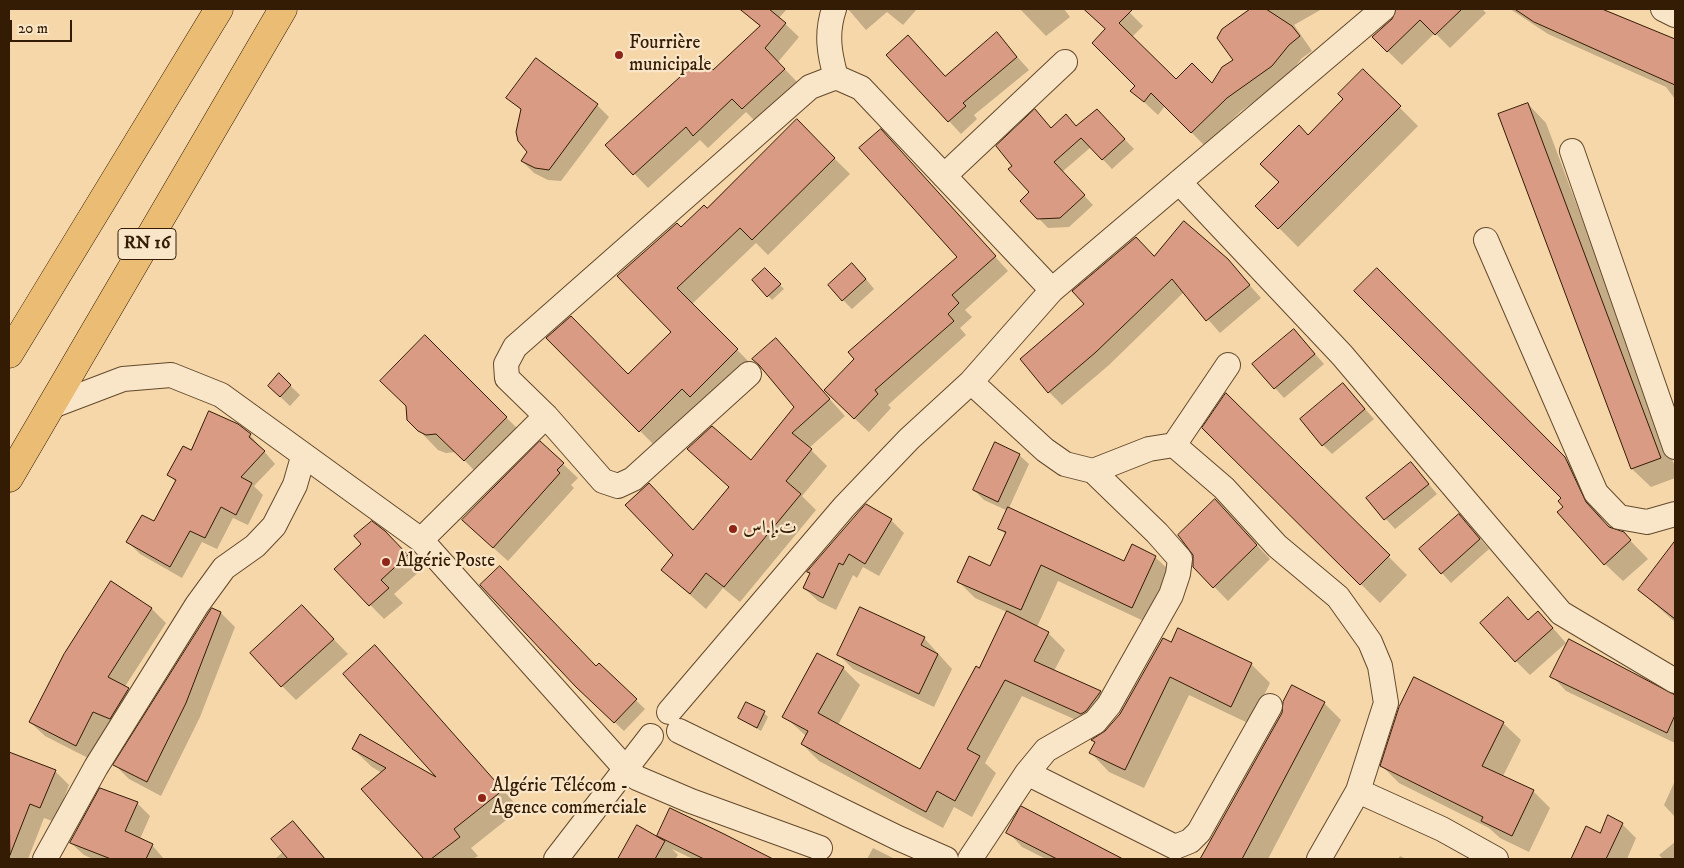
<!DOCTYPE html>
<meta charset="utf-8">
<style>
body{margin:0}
#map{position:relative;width:1684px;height:868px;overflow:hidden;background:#f6d7a9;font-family:"IM FELL DW Pica",serif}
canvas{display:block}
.frame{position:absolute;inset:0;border:10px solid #331b04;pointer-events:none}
.scale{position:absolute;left:10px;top:20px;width:62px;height:22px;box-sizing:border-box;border:2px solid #331b04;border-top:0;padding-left:6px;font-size:15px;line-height:18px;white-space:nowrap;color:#331b04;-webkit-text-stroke:4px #f9e5c7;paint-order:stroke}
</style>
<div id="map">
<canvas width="1684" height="868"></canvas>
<div class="frame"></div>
<div class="scale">20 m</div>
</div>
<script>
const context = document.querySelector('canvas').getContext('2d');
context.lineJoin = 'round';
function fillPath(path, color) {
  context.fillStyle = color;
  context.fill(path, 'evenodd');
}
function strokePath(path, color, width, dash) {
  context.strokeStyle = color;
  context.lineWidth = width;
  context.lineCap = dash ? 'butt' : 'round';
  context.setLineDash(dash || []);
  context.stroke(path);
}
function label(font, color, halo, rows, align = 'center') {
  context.font = font + ' "IM FELL DW Pica",Amiri,serif';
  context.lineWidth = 4.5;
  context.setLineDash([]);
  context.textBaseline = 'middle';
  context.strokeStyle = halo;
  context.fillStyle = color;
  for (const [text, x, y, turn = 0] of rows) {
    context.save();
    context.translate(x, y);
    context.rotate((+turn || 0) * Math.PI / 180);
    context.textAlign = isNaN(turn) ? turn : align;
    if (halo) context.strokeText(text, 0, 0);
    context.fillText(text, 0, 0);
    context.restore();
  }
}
fillPath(new Path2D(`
 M740,9H787L779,18L799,37L778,62L798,83L756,122L746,112L708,148L700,140L648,188L607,145L714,71L761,27Z
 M848,9H917L903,25L887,12L866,30Z
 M1020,9H1064L1070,17L1046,36Z
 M1086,9H1126L1143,26L1132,37L1176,81L1213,85L1235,60L1223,30L1252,9H1322L1294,25L1312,51L1302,58L1285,80L1241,111L1205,146L1165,106L1158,115L1132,91L1137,86L1107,30Z
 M1397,9H1482L1486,13L1450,48L1435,33L1402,65L1373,37L1397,15Z
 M1510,9H1601L1671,38L1675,42V99L1666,87L1548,34Z
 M997,34L1029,70L974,115L977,119L961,134L888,55L920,49L946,77Z
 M536,60L597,105L609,117L561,181L548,180L534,173L522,161L528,152L522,111L508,98Z
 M1363,71L1418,126L1298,247L1257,206L1280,182L1308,136L1345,100Z
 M1528,104L1546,123L1675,467V478L1651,487L1632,469L1499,115Z
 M1066,116L1077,127L1106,120L1134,149L1112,169L1091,147L1062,172L1093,205L1069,227L1048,228L1022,201L1030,193L1044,120L1052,129Z
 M797,121L850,174L768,255L756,243L692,304L753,366L706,411L698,404L655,446L548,338L628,375L673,332L681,229L707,210Z
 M894,144L1008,271L965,310L972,317L960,328L966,335L888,405L891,408L869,432L839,404L958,257Z
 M1154,257L1227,260L1261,298L1220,333L1184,292L1109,365L1062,405L1049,392Z
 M765,270L784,289L772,300L754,280Z
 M1377,270L1583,477L1603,522L1610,528L1623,533L1648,559L1623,581L1605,564L1565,507L1563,499Z
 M862,274L874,289L852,309L843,300Z
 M425,337L525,436L483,479L456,452L446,453L438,450L409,420Z
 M776,340L845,416L809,448L827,466L802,496L816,510L740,602L723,588L706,609L662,570L730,487L688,449L751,462L796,407Z
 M1303,340L1324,364L1284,398L1275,388Z
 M279,375L300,395L290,406L269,386Z
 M1352,394L1374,419L1332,454L1323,445Z
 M1226,395L1407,575L1380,603L1203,428Z
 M250,435L275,464L254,486L263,495L248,525L233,518L217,549L202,542L182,578L140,554L128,542L154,523L176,482L169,475L192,452Z
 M1019,455L1029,464L1009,508L1125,563L1155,557L1172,573L1148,623L1058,581L1037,627L1048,633L1065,650L1054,671L1100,692L1117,709L1099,730L1022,696L985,763L996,773L972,817L954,807L943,828L819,761L802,744L806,736L784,716L843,668L860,685L838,725L921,770L979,670L1007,612L975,598L959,582L991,568L1006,535L1000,528L1008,511L984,500L974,490Z
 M1411,463L1437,494L1395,529L1368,499Z
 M563,464L578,478L571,485L574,488L508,561L478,534Z
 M1215,501L1270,559L1228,601L1194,566Z
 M891,520L904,533L879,576L863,567L857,578L853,575L836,610L818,601L804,588L811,574L808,572Z
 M1468,525L1489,549L1451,583L1442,573Z
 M1675,543V622L1639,590Z
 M399,547L421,570L394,594L403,603L384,619L335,569Z
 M111,583L152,609L166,623L124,688L142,704L90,759L45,736L30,722Z
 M1508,599L1529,621L1552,627L1566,643L1530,675L1516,661Z
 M221,613L235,627L200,717L161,796L129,779L115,765Z
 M316,621L348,654L296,700L282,686Z
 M924,638L952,669L934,707L853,669L839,655Z
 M1569,640L1612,661L1668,694H1675V743L1566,691L1552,676Z
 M1172,644L1251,664L1270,683L1250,724L1189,695L1144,788L1109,772L1091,753L1096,743L1093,740L1106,732Z
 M375,647L520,809L471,848L478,856L473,859H425L363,789L382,773L372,767L353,749L440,781Z
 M599,665L645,709L624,731L587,696Z
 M1324,703L1341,720L1268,859H1202L1283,713Z
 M764,713L768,717L761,731L739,718Z
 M1503,723L1521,740L1503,776L1533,791L1550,808L1529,852L1500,838L1489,828L1399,783L1382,766Z
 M10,754L55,771L69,785L55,822L44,818L28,859H9Z
 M1674,783L1675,784V817L1664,805Z
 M137,803L150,816L140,839L152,845L164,859H93L84,855L71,843Z
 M1022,808L1120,859H1046L1022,847L1008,832Z
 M671,810L770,859H693L672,849L678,855L675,859H620L637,827L657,838Z
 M293,823L310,840L326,859H275L283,852Z
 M1622,824L1636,838L1627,859H1572L1587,828L1600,835Z
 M1675,842V859H1663L1659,855Z
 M873,848L895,859H867Z
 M1400,856L1406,859H1398Z`), '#0003');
const building = new Path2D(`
 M740,9H769L786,23L765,48L785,69L742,109L732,99L693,136L686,127L633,175L605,145L702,57L713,70L760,26Z
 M1084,9H1133L1119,23L1176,79L1192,63L1212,83L1222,67L1233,60L1217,38L1222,29L1250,9H1266L1292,26L1300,36L1289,45L1272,66L1227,98L1191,133L1151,93L1144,102L1130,91L1135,86L1092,43L1105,29Z
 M1396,9H1462L1435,35L1420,20L1387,52L1372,37L1392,19Z
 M1515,9H1602L1675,39V85L1534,22Z
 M997,32L1017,57L963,103L966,106L948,122L886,55L908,35L945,76Z
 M536,58L598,104L549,170L535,168L521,161L527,152L518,141L516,132L521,109L506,98Z
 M1363,69L1401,106L1278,229L1255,206L1279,182L1260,164L1299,125L1308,135L1343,99L1338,94Z
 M1528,103L1661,458L1631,469L1498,114Z
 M1035,109L1051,128L1066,114L1076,126L1097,109L1125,139L1102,160L1081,138L1054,162L1085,195L1060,218L1037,219L1020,201L1029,192L1008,169L1012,166L996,146Z
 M797,119L835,158L752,240L740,228L677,288L738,349L690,397L682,389L639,432L546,338L571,316L628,374L671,332L617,276L677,223L681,227L704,205L707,208Z
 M881,129L996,256L952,295L959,303L948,314L954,321L875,390L878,394L854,419L824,390L854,359L848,352L957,257L859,148Z
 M1184,221L1228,259L1250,285L1206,321L1172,279L1096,352L1048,393L1020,359L1084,304L1072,291L1136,237L1154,256Z
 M852,263L866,279L842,301L828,285Z
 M765,268L781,284L767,297L752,280Z
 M1377,268L1565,457L1586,502L1609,527L1624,532L1631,540L1604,565L1557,512L1563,507L1558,501L1561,498L1354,291Z
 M1294,329L1315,354L1274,389L1252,364Z
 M425,335L507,417L464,461L436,434L426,435L418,431L407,420L406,406L380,381Z
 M776,338L830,399L792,433L812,449L786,481L801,494L724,587L706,573L690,594L661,570L673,555L625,505L649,483L693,530L729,487L687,449L712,426L751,460L794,407L759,365L752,359Z
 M279,373L291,385L280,397L268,386Z
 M1343,383L1365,409L1322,446L1300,419Z
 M1226,393L1390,555L1360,585L1202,428Z
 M209,411L238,424L251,434L249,437L265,451L241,477L252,483L236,515L221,507L205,538L190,531L170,567L126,542L142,515L154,521L176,480L167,475L183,446L191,450Z
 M540,441L564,463L557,470L560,473L493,548L462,520Z
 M995,442L1020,454L998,502L973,490Z
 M1411,462L1429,484L1384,520L1366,498Z
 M1215,499L1257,545L1213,588L1193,567V555L1178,535Z
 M866,504L892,519L865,564L849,554L843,565L839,563L823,598L803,588L810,573L807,572Z
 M1008,507L1124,561L1132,544L1156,556L1132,608L1041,565L1021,610L957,582L969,556L990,566L1006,532L998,529Z
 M1459,514L1480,539L1441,574L1419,549Z
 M372,521L385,531L408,555L381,580L389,588L369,606L334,569L361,544L354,536Z
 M1675,541V619L1638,590Z
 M500,566L596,666L599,663L637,699L614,723L576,687L480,585Z
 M111,581L152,608L108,677L129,688L110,719L93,712L76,746L29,722L64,654Z
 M1508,597L1528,620L1538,611L1553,628L1515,662L1480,623Z
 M302,605L334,639L281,687L250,653Z
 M860,607L925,637L921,645L938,654L919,694L837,655Z
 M212,608L221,612L186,703L147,782L113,765Z
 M1007,611L1049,632L1034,661L1101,691L1086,711L1081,714L1005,680L967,749L980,756L955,801L937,791L926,812L801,744L808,731L782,717L817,653L844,667L818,713L920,769L976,666L979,668Z
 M1178,628L1252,663L1231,707L1170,677L1125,770L1089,753L1095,742L1091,740L1105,731L1120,714L1163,638L1171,642Z
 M1569,639L1675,695V715L1667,733L1550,677Z
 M375,645L503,790L454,829L460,837L431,859H424L361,789L386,768L352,749L360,734L436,777L343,674Z
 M1414,677L1504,722L1482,766L1534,790L1512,836L1481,821L1483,817L1380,766L1399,707Z
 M1292,685L1325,702L1242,859H1200L1282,713L1283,702Z
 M746,702L765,711L757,728L738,718Z
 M9,752L56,770L40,808L30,804L10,855Z
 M100,788L138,802L125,831L153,844L146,859H111L70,843Z
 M1021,806L1123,859H1057L1006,833Z
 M670,808L724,834L773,859H704L657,836Z
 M1608,815L1623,823L1606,859H1571L1586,826L1600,833Z
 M293,821L325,859H288L271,839Z
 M637,825L665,841L655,859H618Z`);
fillPath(building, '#da9b84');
strokePath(building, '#331b04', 1);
const minor = new Path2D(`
 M834,9C826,33 829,53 836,77
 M1663,9L1675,15
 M1572,151L1675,447
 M944,176L1065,62
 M1179,182L1342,355L1561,613L1675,681
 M1486,240L1596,493L1619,517L1647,522L1675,514
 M749,374L633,479L618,486L603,481L546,416L507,378L506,364L515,347L810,87L836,77L861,88L1052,290
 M52,406L123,379L171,375L221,395L421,540L625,768L637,778L691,801L820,848
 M1174,445L1228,365
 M1093,471L1149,449L1174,445L1224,488L1277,546L1338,597L1370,642L1380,666L1386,703L1358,791
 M421,540L546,416
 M669,712L844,507L909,439L971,382L1052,290L1383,9
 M679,731L898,838L946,859
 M1027,773L1175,847L1190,841L1199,832L1270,706
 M45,859L96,767L197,605L224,568L255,546L274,526L295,485L303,457
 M556,859L651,736
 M970,859L1027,773L1046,750L1095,722L1109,705L1171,595L1178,574L1180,559L1157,533L1093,471L1065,464L1045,450L971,382
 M1319,859L1358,791L1442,829L1496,859`);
const highway = new Path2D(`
 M9,354L219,9
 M9,478L283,9`);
strokePath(minor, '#644a2d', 26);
strokePath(highway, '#331b04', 29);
strokePath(minor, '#f9e5c7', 24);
strokePath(highway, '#ebbc74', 28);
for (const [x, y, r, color] of [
 [619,55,5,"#8f2418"],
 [733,529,5,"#8f2418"],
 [386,562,5,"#8f2418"],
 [482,798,5,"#8f2418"]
]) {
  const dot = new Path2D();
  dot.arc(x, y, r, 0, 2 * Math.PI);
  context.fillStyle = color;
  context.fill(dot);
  strokePath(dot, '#f9e5c7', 2);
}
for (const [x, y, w] of [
 [147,244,58]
]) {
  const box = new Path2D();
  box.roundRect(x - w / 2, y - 15.5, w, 31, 4);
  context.fillStyle = '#f9e5c7';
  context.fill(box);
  strokePath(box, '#331b04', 1);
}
label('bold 18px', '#331b04', null, [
 ["RN 16",147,244]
]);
label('19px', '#331b04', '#f9e5c7', [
 ["Fourrière",629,44],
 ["municipale",629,66],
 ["ت.إ.اس",743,529],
 ["Algérie Poste",396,562],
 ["Algérie Télécom -",492,787],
 ["Agence commerciale",492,809]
], 'left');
</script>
